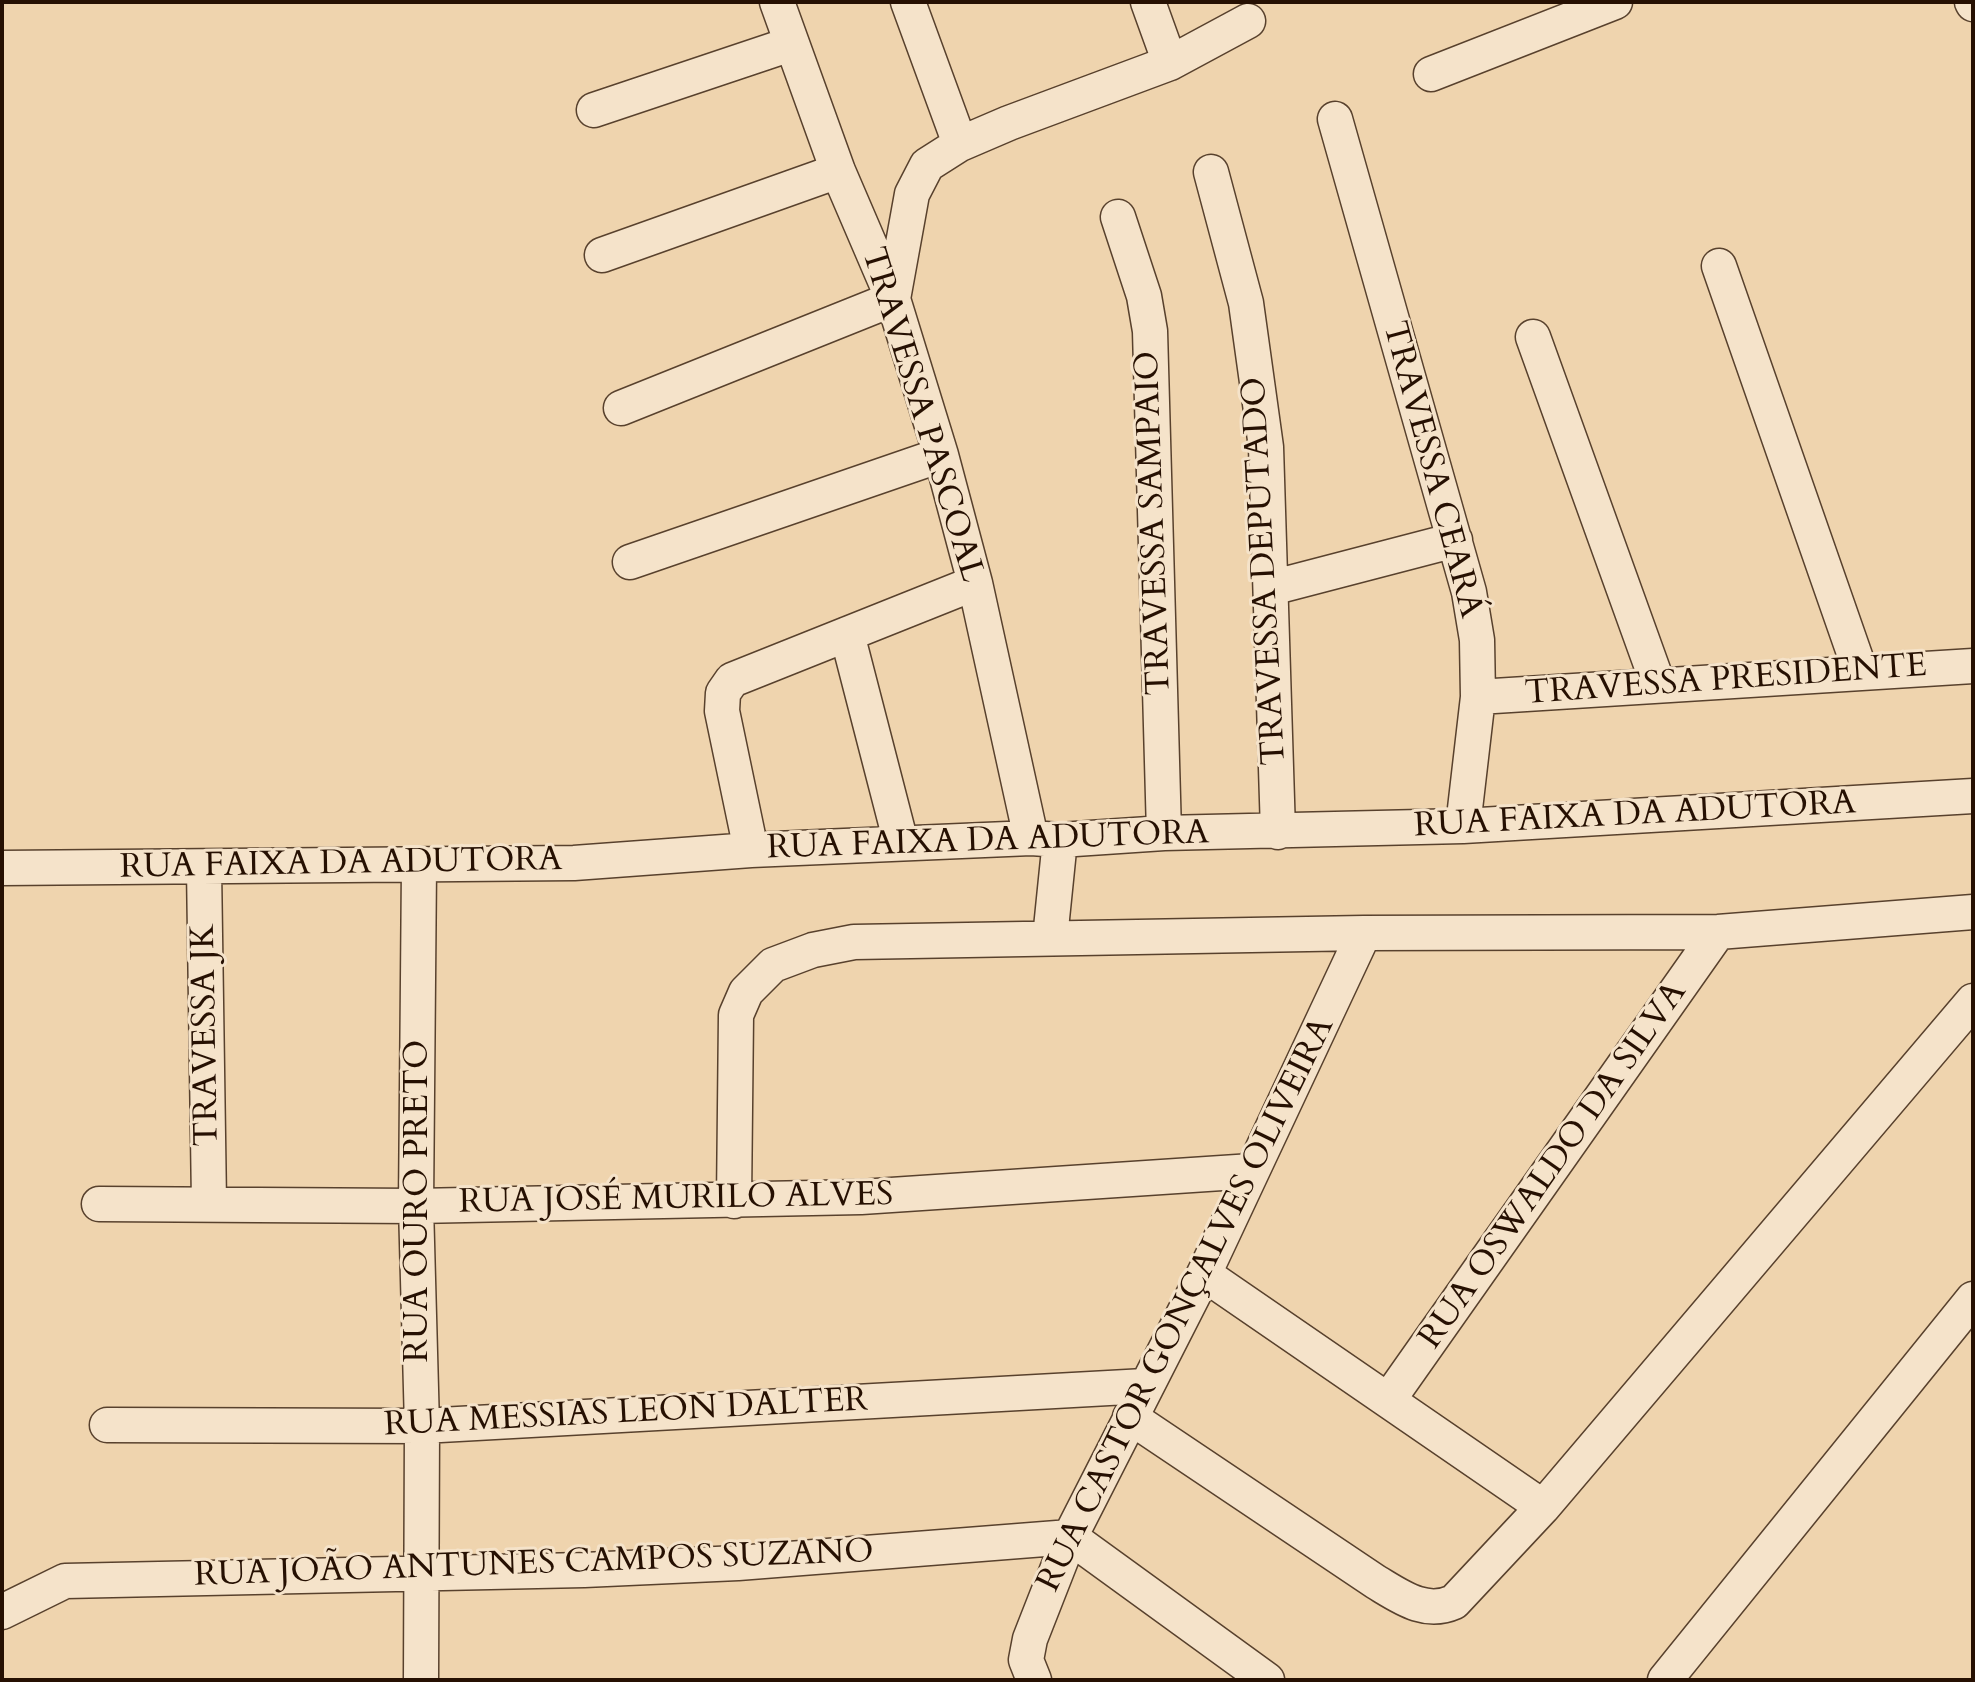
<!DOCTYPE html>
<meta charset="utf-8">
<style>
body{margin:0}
#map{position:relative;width:1975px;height:1682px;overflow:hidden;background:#efd4ae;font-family:Cardo,serif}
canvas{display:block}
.frame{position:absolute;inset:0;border:4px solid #261002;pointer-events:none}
</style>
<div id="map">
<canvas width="1975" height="1682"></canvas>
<div class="frame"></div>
</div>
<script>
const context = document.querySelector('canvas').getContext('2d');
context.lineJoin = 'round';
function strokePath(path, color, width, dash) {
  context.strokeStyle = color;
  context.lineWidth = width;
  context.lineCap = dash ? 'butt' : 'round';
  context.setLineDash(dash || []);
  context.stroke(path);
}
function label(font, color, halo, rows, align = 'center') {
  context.font = font + ' Cardo,serif';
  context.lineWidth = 6;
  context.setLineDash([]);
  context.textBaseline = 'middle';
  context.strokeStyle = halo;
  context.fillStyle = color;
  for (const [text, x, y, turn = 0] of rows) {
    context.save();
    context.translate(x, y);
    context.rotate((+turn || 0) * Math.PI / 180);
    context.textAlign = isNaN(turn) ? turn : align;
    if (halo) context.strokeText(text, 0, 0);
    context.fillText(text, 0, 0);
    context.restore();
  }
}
const minor = new Path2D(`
 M777,2L838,171L893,299L941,455L975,583L1031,838
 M908,2L960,144
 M1148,2L1170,63
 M1972,2L1973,4
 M1431,74L1615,2
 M594,110L791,44
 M1335,119L1469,592L1477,640L1478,697L1463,826
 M1211,172L1246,303L1266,447L1278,832
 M1118,217L1144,296L1150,331L1164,833
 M602,255L838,171
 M1719,266L1861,673
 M1533,337L1658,684
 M621,408L893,299L912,194L927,165L960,144L1009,123L1170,63L1248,21
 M630,562L941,455
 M1271,588L1455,540
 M847,634L901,843
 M1478,697L1973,666
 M751,850L722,711L723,693L732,680L975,583
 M419,866L416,1206L422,1426L421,1680
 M2,868L574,863L751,850L1031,838L1060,840L1164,833L1463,826L1973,796
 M204,868L209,1203
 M1050,938L1060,840
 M734,1201L736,1015L746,992L773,965L813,950L854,942L1364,933L1718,932L1973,912
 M99,1204L416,1206L861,1197L1252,1171
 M1204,1274L1543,1507
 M1389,1399L1718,932
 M1130,1417L1376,1582C1401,1597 1425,1615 1454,1602L1543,1507L1973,1001
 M107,1425L422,1426L1145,1386
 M2,1612L65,1581L584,1570L738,1563L1070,1537L1267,1680
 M1034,1680L1026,1660L1030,1639L1070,1537L1204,1274L1364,933
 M1665,1680L1973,1299`);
strokePath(minor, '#58412d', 37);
strokePath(minor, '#f5e3ca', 34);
label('34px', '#261002', '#f5e3ca', [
 ["TRAVESSA PASCOAL",921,415,73],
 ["TRAVESSA CEARÁ",1431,470,75],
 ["TRAVESSA SAMPAIO",1155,523,-92],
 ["TRAVESSA DEPUTADO",1266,571,-93],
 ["TRAVESSA PRESIDENTE",1726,681,-4],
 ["RUA FAIXA DA ADUTORA",1635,816,-3],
 ["RUA FAIXA DA ADUTORA",988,842,-2],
 ["RUA FAIXA DA ADUTORA",341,865,-1],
 ["TRAVESSA JK",207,1035,-91],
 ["RUA OSWALDO DA SILVA",1554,1166,-55],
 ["RUA JOSÉ MURILO ALVES",676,1200,-1],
 ["RUA OURO PRETO",419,1201,-90],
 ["RUA CASTOR GONÇALVES OLIVEIRA",1187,1305,-64],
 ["RUA MESSIAS LEON DALTER",626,1414,-3],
 ["RUA JOÃO ANTUNES CAMPOS SUZANO",534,1565,-2]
]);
</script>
